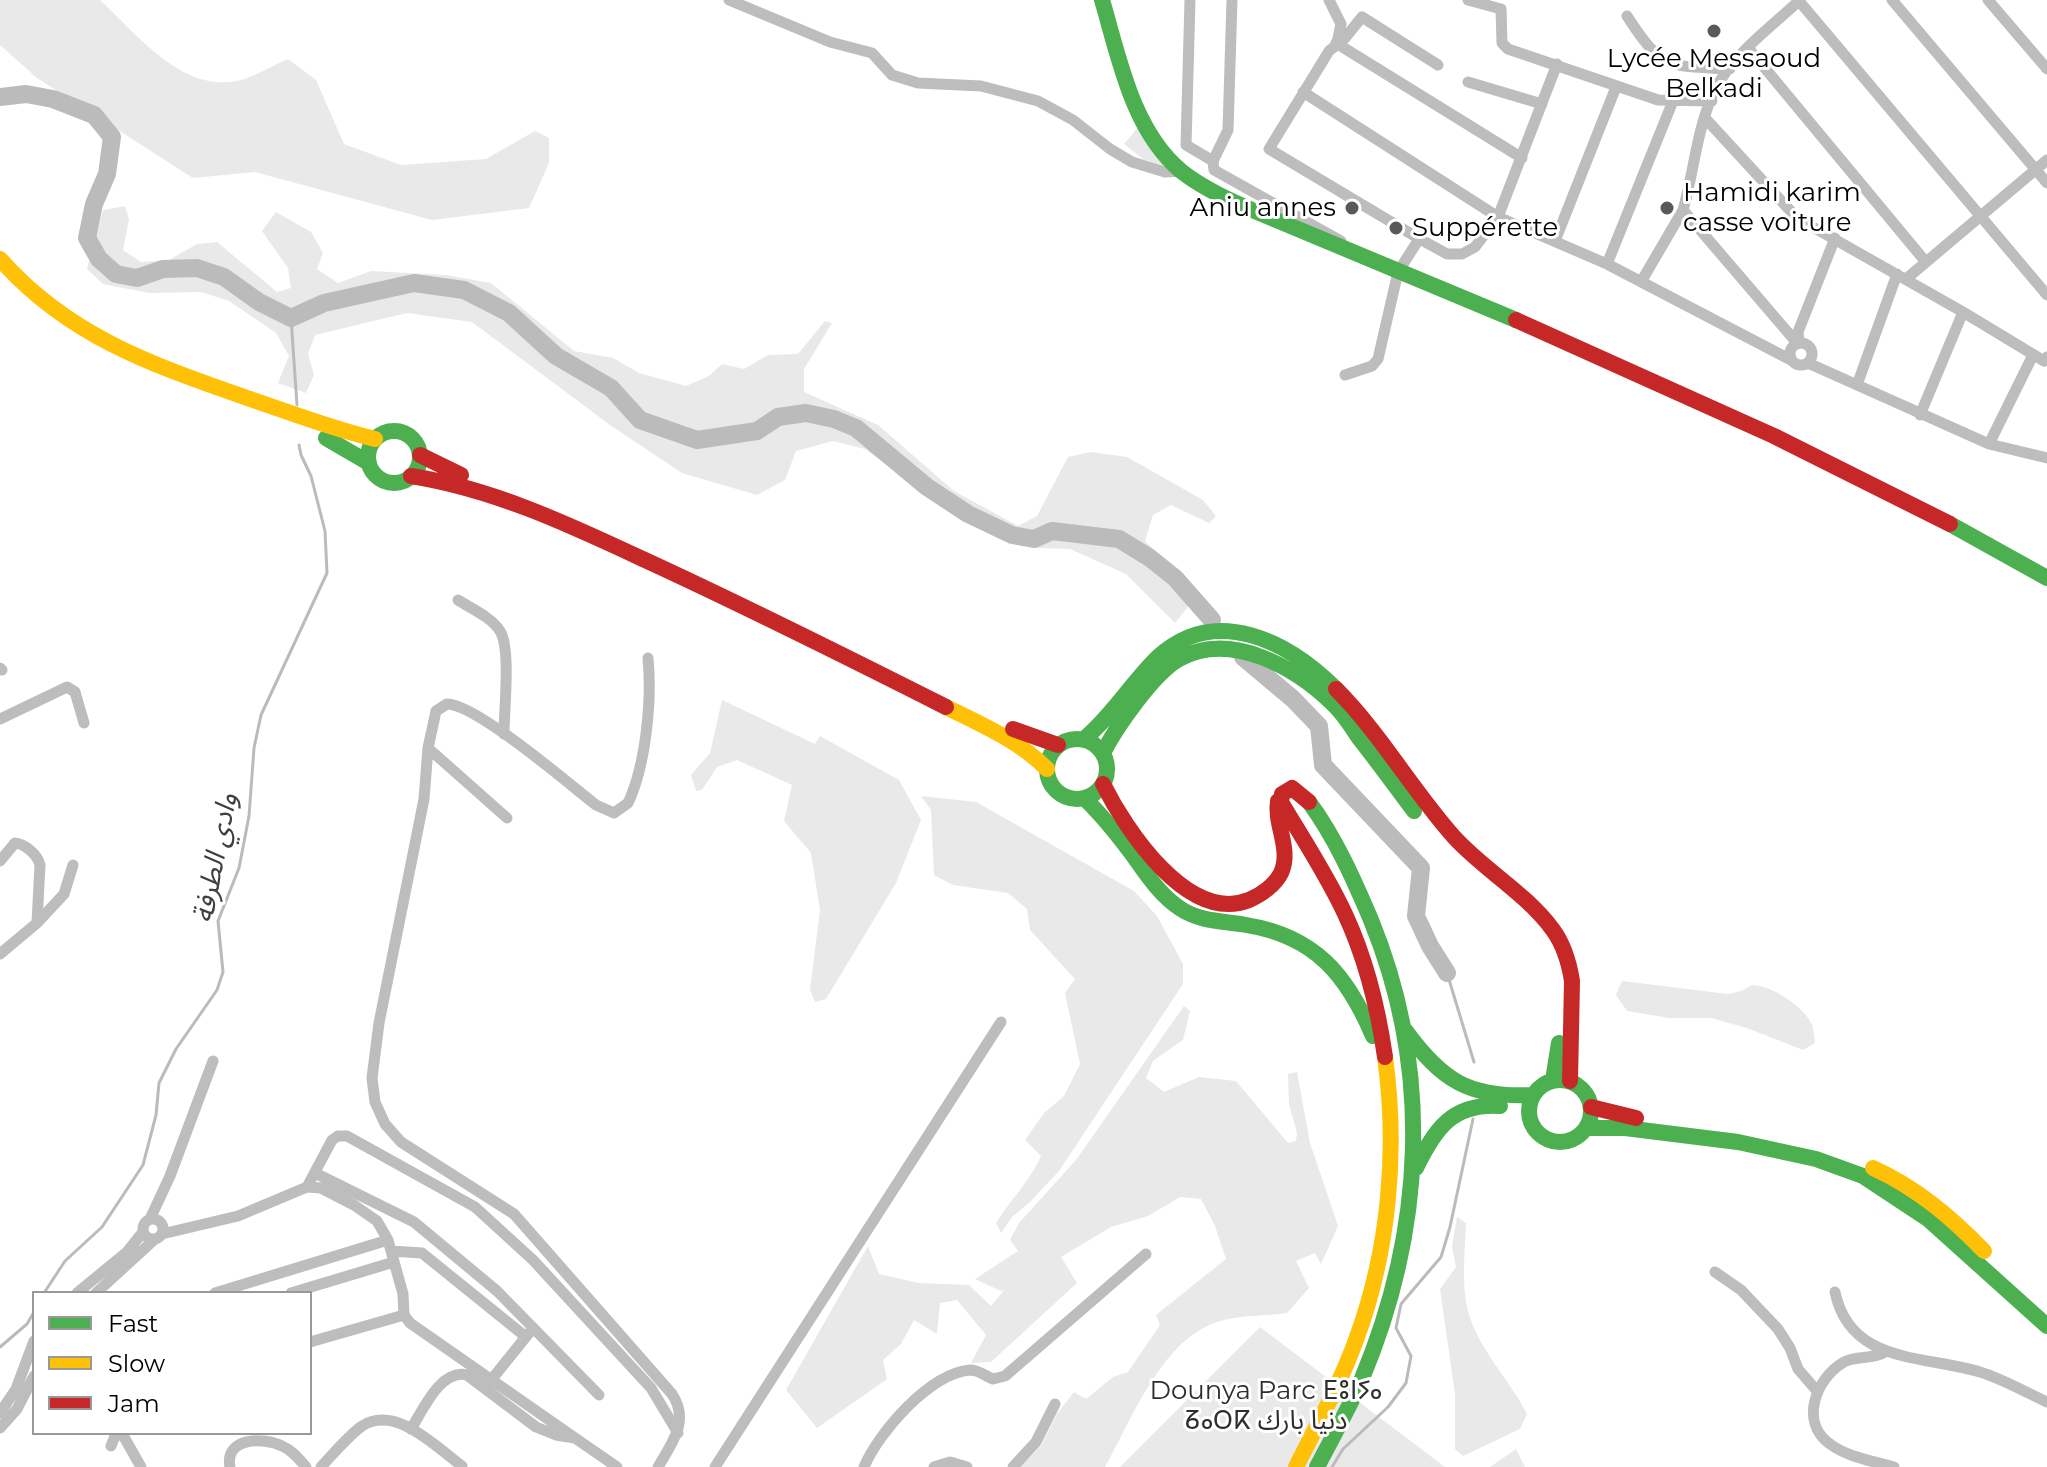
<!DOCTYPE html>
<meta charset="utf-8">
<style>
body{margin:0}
#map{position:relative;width:2047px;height:1467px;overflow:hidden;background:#fff;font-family:Montserrat,sans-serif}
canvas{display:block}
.legend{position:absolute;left:32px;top:1291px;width:280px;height:144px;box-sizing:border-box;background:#fff;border:2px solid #999;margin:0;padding:10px 14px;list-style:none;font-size:24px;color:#000}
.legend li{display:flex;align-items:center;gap:16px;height:40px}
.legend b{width:40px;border:2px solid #999}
</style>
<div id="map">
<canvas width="2047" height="1467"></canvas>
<ul class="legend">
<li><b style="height:10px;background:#4caf50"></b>Fast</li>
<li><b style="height:10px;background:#ffc107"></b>Slow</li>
<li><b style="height:10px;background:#c62828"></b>Jam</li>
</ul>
</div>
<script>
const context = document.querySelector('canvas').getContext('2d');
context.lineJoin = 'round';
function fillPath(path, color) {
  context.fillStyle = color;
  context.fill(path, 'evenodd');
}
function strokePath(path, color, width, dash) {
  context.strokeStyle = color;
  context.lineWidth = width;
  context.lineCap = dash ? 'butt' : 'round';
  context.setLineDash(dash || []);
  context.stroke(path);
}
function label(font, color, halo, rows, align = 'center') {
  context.font = font + ' Montserrat,"Noto Sans Arabic","Noto Sans Tifinagh",sans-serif';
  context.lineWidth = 6;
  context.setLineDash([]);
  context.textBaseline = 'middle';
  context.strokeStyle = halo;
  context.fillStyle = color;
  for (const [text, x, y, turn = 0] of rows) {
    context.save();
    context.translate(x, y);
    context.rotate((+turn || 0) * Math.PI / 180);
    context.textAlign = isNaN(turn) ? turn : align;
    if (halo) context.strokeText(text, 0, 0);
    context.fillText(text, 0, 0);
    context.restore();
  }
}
fillPath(new Path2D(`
 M0,0H100C137,34 181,92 237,81C254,77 272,66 288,59L316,80L344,144L401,165L486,159L535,131L549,138V163L529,208L432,220L255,172L193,178L37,78L0,45Z
 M1140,125L1169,167L1143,159L1124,144Z
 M125,206L129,219L123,250L141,262L169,260L197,244L217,242L277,292L291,288L288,268L262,231L276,212L311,232L323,253L317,269L338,283L371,271L446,275L491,283L574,351L613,358L639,373L686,386L709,376L722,364L744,369L768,355L798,354L825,321L832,323L804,369V392L878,425L954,491L1018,526L1037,516L1068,457L1091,452L1127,457L1203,500L1216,516L1209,523L1171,505L1153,515L1145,541L1199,593L1175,623L1126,574L1070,549L1033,548L958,516L865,449L833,441L796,451L785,480L757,495L682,473L610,425L472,322L407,313L315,335L308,354L314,375L306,393L278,383L289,356L276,333L229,301L201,292L149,293L103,284L87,269L103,210Z
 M722,700L815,744L820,736L899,780L921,820L896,883L826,999L815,1002L810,990L820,910L811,853L784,821L792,785L737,760L717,767L702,790L696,791L691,775L710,753Z
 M921,796L976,802L1134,891L1157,916L1183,964V984L1059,1171L1031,1201L1012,1217L1001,1233L996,1223C1009,1202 1032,1178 1041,1156L1025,1140L1044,1113L1064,1096L1080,1064L1065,993L1075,979L1030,930L1027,909L1008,893L953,885L934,875L931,810Z
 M1622,981L1728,994L1741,991L1752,985C1771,985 1803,1006 1811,1023C1814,1028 1814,1037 1815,1043L1803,1050L1747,1028L1711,1018H1669L1627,1011L1616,995Z
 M1184,1006L1190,1011L1183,1040L1153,1061L1146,1078L1164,1092L1199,1077L1236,1081L1288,1143L1296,1141L1297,1133L1289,1104L1288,1074L1297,1072L1310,1143L1338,1226L1321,1264L1315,1253L1296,1261L1309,1288L1287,1313C1266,1316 1241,1315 1220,1321C1163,1337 1132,1419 1105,1467H1020L1041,1446L1057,1414L1074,1392L1086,1399L1113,1377L1128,1372L1160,1325L1156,1315L1226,1259L1215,1226L1201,1199L1180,1197L1148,1216L1111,1227L1061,1257L1077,1283L991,1362L971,1363L986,1335L957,1300L940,1303L937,1334L914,1320L901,1344L883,1360L887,1379L817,1428L786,1390L868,1246L879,1274L919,1283L969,1285L991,1306L1004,1290L1001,1291L975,1279L1018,1251L1010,1240L1019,1223L1076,1160Z
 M1457,1217L1466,1223C1465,1252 1461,1283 1468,1311C1478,1349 1510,1380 1527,1414L1520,1429L1463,1456L1455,1449V1394L1440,1289L1456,1267L1452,1247Z
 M1260,1327L1445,1467H1120Z
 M1516,1449L1525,1467H1490Z`), '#e9e9e9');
strokePath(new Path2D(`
 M291,318L297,405
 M1447,973L1474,1062
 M44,1293L65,1261L102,1227L143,1165L156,1115L159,1083L176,1049L217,990L223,972L218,921L239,868L249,816L254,748L261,715L327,573L325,531L311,476L301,455L299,445
 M0,1347L27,1324L34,1312
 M1332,1467L1343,1449L1388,1407L1406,1383L1411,1356L1396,1328L1401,1304L1441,1257L1450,1227L1473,1119`), '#bbb', 3);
strokePath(new Path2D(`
 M0,97L26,94L53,99L94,115L112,137L107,174L94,204L87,238L99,259L116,274L137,278L163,269L197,268L224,277L259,302L291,318L324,303L414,283L464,290L509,313L556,356L611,388L640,420L697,440L757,431L778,417L806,413L834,419L856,428L927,487L968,514L1012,535L1034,539L1052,531L1119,539L1150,558L1175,578L1212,620
 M1243,657L1293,699L1319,726L1323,765L1421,868L1416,916L1430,946L1447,973`), '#bbb', 18);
strokePath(new Path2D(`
 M729,0L830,42L872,53L892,75L918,83L981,86L1038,101L1073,120L1110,149L1132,162L1165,172L1183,171
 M1190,0L1186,145L1213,161
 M1232,0L1228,130L1213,161L1214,170L1341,241
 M1329,0L1341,24L1337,43
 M1468,0L1501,9L1502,43L1508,49L1658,100L1712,101
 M1892,0L2047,183
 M1988,0L2047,69
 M1799,1L2047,295
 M1627,16C1662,70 1668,66 1730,69
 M1336,43L1522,158
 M1749,49L1925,261
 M1438,65L1362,17L1345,38L1329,51L1269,149L1418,238L1447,254H1462L1475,247L1498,217L1557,64
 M1468,82L1542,104
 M1303,92L1498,217L1607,264L1791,360
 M1705,118L1797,218L1963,312L2044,361L2047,357
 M1555,241L1616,87
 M1607,264L1673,101
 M1906,279L2047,160
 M1641,282L1683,210
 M1790 354a11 11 0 1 1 22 0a11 11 0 1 1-22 0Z
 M1797,343L1683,210C1694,172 1697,126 1715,90C1732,55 1772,26 1800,0
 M1799,343L1798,332L1835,238
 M1808,363L1989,444L2047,458
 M1345,375L1372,366L1378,359L1398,272L1419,239
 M1857,385L1897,274
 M1920,415L1963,312
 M1989,444L2033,355
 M458,600C472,609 491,617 500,631C511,648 504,711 504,734
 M648,658C652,700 646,765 628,803L614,813L596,805C569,784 476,704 447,704L436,711L428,748L424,799L379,1023L372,1078L375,1102L385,1124L401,1142L514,1214L672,1394C690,1421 672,1443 658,1467
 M0,668L2,670
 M0,719L67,687L75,692L84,723
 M428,748L507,818
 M0,861L15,843C25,844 38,855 40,865L37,923
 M0,954L37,923L64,894L73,865
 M315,1173L414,1222L497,1291L599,1395
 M307,1187L332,1140L338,1136H347L475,1207L533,1260L651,1388L678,1433
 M143 1229a10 10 0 1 1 20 0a10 10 0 1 1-20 0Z
 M150,1219L170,1176L213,1061
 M162,1234L238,1216L307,1187L321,1188L354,1205L377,1221L388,1240L403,1294L404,1315L410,1323L575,1438
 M391,1251L422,1253L526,1337
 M1715,1272L1741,1290L1778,1329L1790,1348L1798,1369L1817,1391
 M1835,1292C1850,1364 1923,1355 1980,1372C2003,1379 2025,1392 2047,1402
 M77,1293L127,1252L143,1232
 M96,1293L155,1239
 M215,1293L388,1240
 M291,1293L394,1262
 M310,1342L404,1315
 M1885,1352C1872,1360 1857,1355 1844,1362C1816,1378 1799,1422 1830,1444C1847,1457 1873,1461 1894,1467
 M492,1379L529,1333
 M0,1413L16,1389L34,1341
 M0,1428L17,1409L34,1376
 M411,1429C423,1410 441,1368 467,1375L536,1427L556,1435L575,1438L617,1467
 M111,1446L115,1436L120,1434L124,1437L141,1467
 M230,1467C224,1437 264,1437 282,1446C292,1450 299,1459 306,1467
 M321,1467C334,1453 347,1437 362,1426C396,1404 437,1448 462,1466
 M715,1467L1001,1022
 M864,1467C879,1432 929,1374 970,1370C979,1370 985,1376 993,1379L1005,1376L1146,1254
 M934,1467L950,1462L967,1467
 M1013,1467L1036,1442L1055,1404`), '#bdbdbd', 11);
strokePath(new Path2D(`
 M1102,0C1119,57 1132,130 1181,171C1200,186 1222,197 1245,207L1516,320
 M368 457a26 26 0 1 1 52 0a26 26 0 1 1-52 0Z
 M326,438L369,463
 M1950,524L2047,578
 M1047 769a30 30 0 1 1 60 0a30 30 0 1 1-60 0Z
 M1084,739C1113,715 1131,683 1158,657C1216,604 1288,641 1336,689
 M1103,753C1116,727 1154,673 1179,659C1231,630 1296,668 1333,704C1343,713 1351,726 1359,738C1378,762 1396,787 1414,811
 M1084,798C1102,815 1117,834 1132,854C1146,873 1160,896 1181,909C1201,922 1224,921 1246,925C1315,936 1347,975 1373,1036
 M1309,802C1335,837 1354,880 1371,920C1433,1072 1424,1231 1361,1381C1348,1410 1332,1438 1317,1467
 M1405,1030C1442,1081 1469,1098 1533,1095
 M1529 1111a31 31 0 1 1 62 0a31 31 0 1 1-62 0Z
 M1553,1080L1559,1043
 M1586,1128H1625L1738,1142L1816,1159L1863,1176L1928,1219L2047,1326
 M1416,1168C1435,1129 1452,1103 1500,1106`), '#4caf50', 16);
strokePath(new Path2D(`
 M0,259C70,338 156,366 253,400C294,414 333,429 375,439
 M946,707C982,725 1018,740 1047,769
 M1873,1168C1917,1188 1951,1217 1984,1251
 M1296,1467C1317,1425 1340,1384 1356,1340C1389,1251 1398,1151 1385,1057`), '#ffc107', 16);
strokePath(new Path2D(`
 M1516,320L1774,436L1950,524
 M420,455L461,475
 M411,476C494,489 570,525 645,560C747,607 847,657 946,707
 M1336,689C1381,734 1412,790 1454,837C1484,870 1527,894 1553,930C1564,945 1569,962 1572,981L1570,1081
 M1013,729L1058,745
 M1103,784C1126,830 1188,924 1249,900C1261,895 1275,885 1281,873C1292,849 1274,825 1278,801
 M1309,802L1292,788L1282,794L1281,802C1303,839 1327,875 1345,914C1366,959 1378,1008 1385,1057
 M1591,1107L1636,1118`), '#c62828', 16);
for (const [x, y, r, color] of [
 [1714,31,8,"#595959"],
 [1352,208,8,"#595959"],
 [1667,208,8,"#595959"],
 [1396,228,8,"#595959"]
]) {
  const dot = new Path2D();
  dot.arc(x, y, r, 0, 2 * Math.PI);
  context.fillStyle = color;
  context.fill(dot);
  strokePath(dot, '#fff', 3);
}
label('26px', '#000', '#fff', [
 ["Lycée Messaoud",1714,59,"center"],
 ["Belkadi",1714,89,"center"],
 ["Hamidi karim",1683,193],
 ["casse voiture",1683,223],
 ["Aniu annes",1336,208,"right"],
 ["Suppérette",1412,228]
], 'left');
label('26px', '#2e2e2e', '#fff', [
 ["Dounya Parc ⴹⵓⵏⵢⴰ",1266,1391],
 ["ⵒⴰⵔⴽ دنيا بارك",1266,1421]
]);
label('italic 28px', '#3f3f3f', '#fff', [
 ["وادي الطرفة",216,858,-79]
]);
</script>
